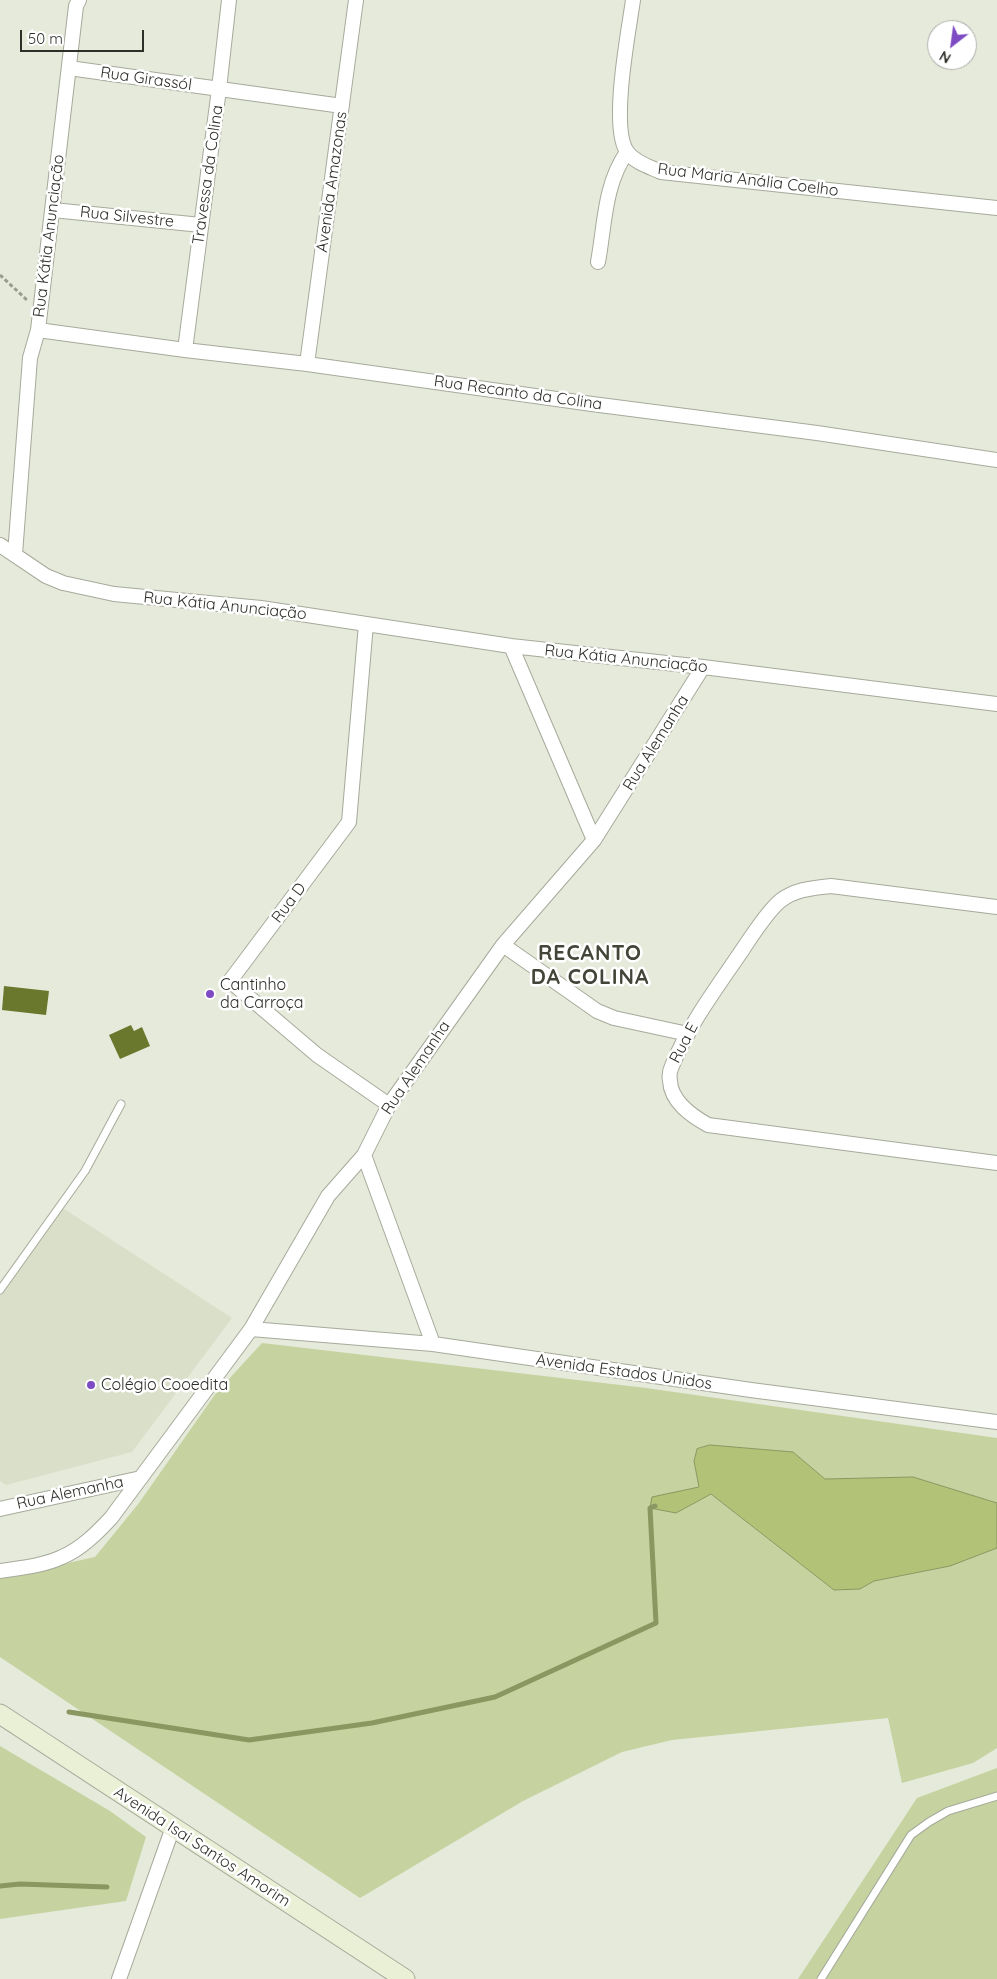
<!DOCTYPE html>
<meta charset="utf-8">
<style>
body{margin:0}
#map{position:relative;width:997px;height:1979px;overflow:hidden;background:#e5eada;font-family:Quicksand,sans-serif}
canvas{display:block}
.north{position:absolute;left:927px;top:20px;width:50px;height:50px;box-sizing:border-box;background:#fff;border:1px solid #abaca9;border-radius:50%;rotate:210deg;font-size:14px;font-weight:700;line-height:20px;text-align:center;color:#2d2f29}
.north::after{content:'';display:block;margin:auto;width:18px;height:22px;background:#7d4bc3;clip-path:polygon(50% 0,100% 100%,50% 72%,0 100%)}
.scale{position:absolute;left:20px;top:30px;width:124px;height:22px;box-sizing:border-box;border:2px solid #2d2f29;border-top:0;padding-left:6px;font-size:15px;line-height:18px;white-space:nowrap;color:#2d2f29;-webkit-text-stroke:4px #fff;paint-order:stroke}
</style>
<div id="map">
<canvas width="997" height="1979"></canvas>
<div class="north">N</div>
<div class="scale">50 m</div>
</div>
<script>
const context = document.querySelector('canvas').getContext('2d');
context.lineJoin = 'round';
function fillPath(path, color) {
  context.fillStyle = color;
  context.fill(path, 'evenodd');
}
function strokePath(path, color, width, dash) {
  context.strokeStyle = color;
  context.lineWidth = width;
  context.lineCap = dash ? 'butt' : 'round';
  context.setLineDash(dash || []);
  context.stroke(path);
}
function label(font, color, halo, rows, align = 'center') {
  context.font = font + ' Quicksand,sans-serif';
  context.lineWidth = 5;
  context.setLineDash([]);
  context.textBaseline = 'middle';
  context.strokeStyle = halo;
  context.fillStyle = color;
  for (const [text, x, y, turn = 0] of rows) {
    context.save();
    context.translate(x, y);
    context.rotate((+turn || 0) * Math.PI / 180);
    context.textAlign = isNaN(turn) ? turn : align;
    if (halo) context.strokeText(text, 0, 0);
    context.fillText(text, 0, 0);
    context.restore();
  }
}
fillPath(new Path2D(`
 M58,1205L232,1318L132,1452L6,1485L0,1481V1292Z`), '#d9dfc8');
fillPath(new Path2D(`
 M262,1343L646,1388L997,1438V1503L913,1477L825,1479L793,1452L710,1445L697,1449L694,1461L700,1487L675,1492L650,1508L676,1513L711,1494L834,1590L860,1589L874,1581L950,1566L997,1548V1748L973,1763L902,1783L888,1718L672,1740L622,1752L523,1801L360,1898L0,1657V1578L95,1557L139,1503L216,1393Z
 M0,1746L110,1811L146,1837L126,1901L0,1919Z
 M997,1768V1979H798L917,1798Z`), '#c6d2a0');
const water = new Path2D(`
 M710,1445L793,1452L825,1479L913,1477L997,1503V1548L950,1566L874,1581L860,1589L834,1590L711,1494L676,1513L650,1508L652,1497L699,1487L694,1461L697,1449Z`);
fillPath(water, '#b2c377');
strokePath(water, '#8a9760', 1);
strokePath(new Path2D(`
 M69,1712L249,1740L372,1723L495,1697L656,1623L650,1508L655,1506
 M0,1886L20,1884L107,1887`), '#8a9760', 5);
fillPath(new Path2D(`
 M4,986L49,991L46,1015L2,1010Z
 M131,1025L134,1031L142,1027L150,1046L120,1059L109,1035Z`), '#69782c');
const lane = new Path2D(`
 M0,1290L85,1171L121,1104
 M821,1979L911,1835L929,1822L948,1811L997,1796`);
const street = new Path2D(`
 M633,0C629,30 609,130 628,153C636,163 650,167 661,172L997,208
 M69,68L342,106
 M53,210L201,225
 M598,262C605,224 604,185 627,152
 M38,330L185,350L307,364L592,404L817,433L997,460
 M185,350L219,89L229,0
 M307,364L356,0
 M0,545L46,576L63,583L114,594L261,608L511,646L703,667L997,704
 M15,554L30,358L38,330L76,6L79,0
 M366,624L349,822L230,981L317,1055L389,1105
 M511,646L594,840
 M997,907L831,886C813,888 795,889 780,901C767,912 753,934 743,949C718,986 689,1024 672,1066C670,1070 669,1076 670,1081C671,1102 692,1116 708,1125L997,1163
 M503,945L597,1011L614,1018L688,1034
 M364,1155L433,1344
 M251,1329L433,1344L751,1390L997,1422
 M0,1509L141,1478
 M0,1571C20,1568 43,1566 62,1557C81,1549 97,1533 111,1518L251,1329L328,1196L364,1155L389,1105L503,945L594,840L703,667
 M119,1979L173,1827`);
const secondary = new Path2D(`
 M0,1714L405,1979`);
strokePath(lane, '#a6aa9b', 9);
strokePath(street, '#a6aa9b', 16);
strokePath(secondary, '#a6aa9b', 21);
strokePath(new Path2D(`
 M0,275L27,300`), '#999d91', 3, [4, 2.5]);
strokePath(lane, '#fff', 7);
strokePath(street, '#fff', 14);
strokePath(secondary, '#eaf0d6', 19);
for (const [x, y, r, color] of [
 [210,994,5,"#7d4bc3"],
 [91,1385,5,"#7d4bc3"]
]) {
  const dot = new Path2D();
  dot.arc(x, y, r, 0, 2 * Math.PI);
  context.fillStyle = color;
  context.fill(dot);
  strokePath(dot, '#fff', 2);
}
label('16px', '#2d2f29', '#fff', [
 ["Rua Girassól",146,79,8],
 ["Travessa da Colina",208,175,-82],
 ["Rua Maria Anália Coelho",748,180,7],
 ["Avenida Amazonas",332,182,-82],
 ["Rua Silvestre",127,217,6],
 ["Rua Kátia Anunciação",49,236,-83],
 ["Rua Recanto da Colina",518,393,8],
 ["Rua Kátia Anunciação",225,606,6],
 ["Rua Kátia Anunciação",626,659,6],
 ["Rua Alemanha",656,743,-58],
 ["Rua D",289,903,-53],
 ["Rua E",684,1043,-62],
 ["Rua Alemanha",416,1068,-56],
 ["Avenida Estados Unidos",624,1372,8],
 ["Rua Alemanha",70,1493,-12],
 ["Avenida Isai Santos Amorim",202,1847,33]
]);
label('16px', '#2d2f29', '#fff', [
 ["Cantinho",220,985],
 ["da Carroça",220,1003],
 ["Colégio Cooedita",101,1385]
], 'left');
context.letterSpacing = '1px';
label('bold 21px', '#424538', '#fff', [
 ["RECANTO",590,954],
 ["DA COLINA",590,978]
]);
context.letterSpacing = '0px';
</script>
